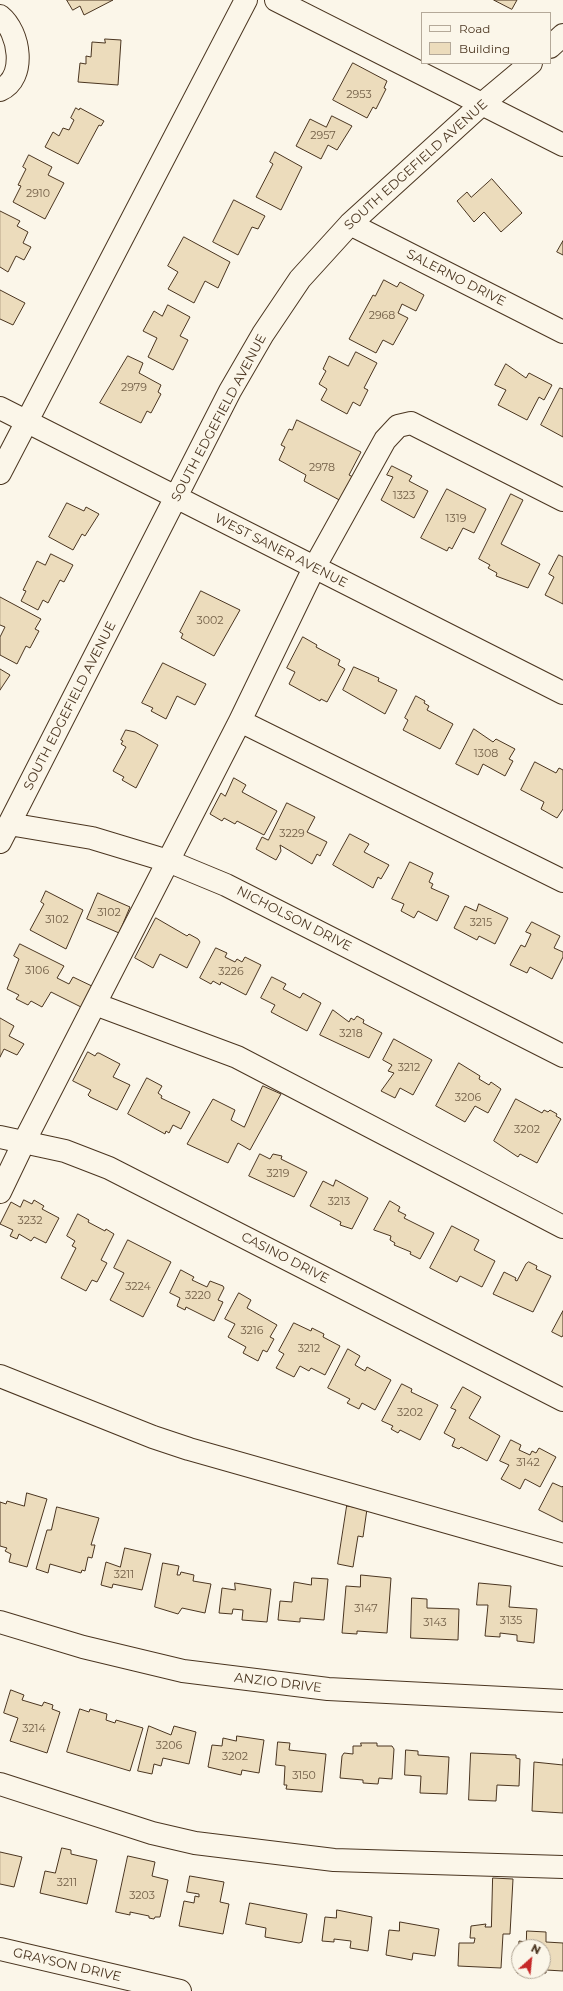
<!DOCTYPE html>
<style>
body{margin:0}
#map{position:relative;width:563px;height:1991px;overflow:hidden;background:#fbf6e9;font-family:Montserrat,sans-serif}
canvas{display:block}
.legend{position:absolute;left:421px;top:12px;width:130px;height:52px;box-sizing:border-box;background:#fbf6e9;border:1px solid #b4a999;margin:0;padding:5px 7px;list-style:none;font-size:12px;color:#4a3520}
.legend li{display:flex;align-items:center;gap:8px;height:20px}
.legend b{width:20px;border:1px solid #b4a999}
.north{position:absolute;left:511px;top:1939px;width:40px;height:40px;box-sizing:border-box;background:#fbf6e9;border:1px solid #b4a999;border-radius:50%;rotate:27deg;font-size:11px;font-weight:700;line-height:16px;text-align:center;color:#4a3520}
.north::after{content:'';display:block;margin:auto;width:14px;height:18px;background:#c62828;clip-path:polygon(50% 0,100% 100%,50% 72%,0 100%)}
</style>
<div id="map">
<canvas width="563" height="1991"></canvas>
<ul class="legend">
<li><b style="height:5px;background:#fbf6e9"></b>Road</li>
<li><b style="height:11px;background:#ecdcbc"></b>Building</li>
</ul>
<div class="north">N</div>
</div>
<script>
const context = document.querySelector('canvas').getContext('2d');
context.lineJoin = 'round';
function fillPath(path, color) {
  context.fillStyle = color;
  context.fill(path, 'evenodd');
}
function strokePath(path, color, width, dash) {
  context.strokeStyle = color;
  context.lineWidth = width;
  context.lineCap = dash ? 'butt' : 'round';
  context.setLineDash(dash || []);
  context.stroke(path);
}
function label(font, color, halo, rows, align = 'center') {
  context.font = font + ' Montserrat,sans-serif';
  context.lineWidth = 3;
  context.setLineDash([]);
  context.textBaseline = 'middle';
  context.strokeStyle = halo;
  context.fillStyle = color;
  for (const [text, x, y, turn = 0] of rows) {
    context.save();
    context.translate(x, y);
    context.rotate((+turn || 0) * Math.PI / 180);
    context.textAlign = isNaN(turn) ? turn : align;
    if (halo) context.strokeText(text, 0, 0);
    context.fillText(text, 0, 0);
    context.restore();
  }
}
const building = new Path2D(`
 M67,0H113L84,15L80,6L73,10Z
 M494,0H517L512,9Z
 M105,39L121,40L118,85L78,82L80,63L86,64V56L91,57L92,42L105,43Z
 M353,63L387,81L384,88L386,89L376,109L373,107L367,118L333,100Z
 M76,108L79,110L80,108L104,121L101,126L99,125L78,164L45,147L53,132L59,136L63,128L69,130L74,120L71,118Z
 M332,116L352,126L337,150L328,145L321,159L296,146L310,119L326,127Z
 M275,152L302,167L281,210L256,197L273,164L270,162Z
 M29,155L52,167L48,175L64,183L45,219L13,202L21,186L18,185L26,169L23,167Z
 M492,179L522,213L501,232L484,212L474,222L457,201L467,192L471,197Z
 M234,200L265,216L258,229L252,227L238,255L213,242Z
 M0,211L20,221L17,226L28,232L23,243L31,247L24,260L16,256L8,272L0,267Z
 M184,237L230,262L218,288L205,281L194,303L168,289L178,272L168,266Z
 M563,241V255L557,252Z
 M384,280L397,287L400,282L424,295L416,311L402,304L398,313L408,318L393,345L383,340L376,353L349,339L373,295L375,296Z
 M0,290L25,303L13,325L0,319Z
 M168,305L190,317L180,336L188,340L173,370L148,357L157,338L143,331L154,311L162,316Z
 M356,352L377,363L364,388L368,390L360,406L353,402L347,414L321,400L327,389L319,384L326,371L323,369L329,356L348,366Z
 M128,356L143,363L139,373L161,385L158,392L161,394L151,413L147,411L141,423L100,403Z
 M506,364L526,378L529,373L552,385L544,400L539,397L527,420L498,405L506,390L495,385Z
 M560,388L563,389V437L541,425Z
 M297,420L361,452L349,475L357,479L345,503L304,481L306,475L279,460L285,447L281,445L289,429L292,430Z
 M392,466L412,476L409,481L428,491L414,518L381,500L393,477L387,475Z
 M447,489L486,509L474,533L463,528L452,549L449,547L447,551L421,538Z
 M511,494L523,500L501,544L540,564L528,588L496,576L497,573L488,568L490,565L479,559Z
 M67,503L84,511L86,507L99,514L85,536L82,534L73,550L49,537Z
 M51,554L73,565L64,582L60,580L48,603L43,600L38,610L21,601L26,591L23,590L37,561L45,565Z
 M559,555L563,557V604L545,595L554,577L549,574Z
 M201,591L240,610L214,656L181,638L183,634L180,632Z
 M0,597L41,619L35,629L39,631L30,648L26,646L17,664L0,655V637L5,627L0,625Z
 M303,637L317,645L316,647L340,660L338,665L345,669L327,702L321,699L320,701L289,684L295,672L287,668Z
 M163,663L206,684L195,705L177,696L166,719L151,711L153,708L142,703Z
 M354,667L379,678L378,681L397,690L385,714L343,690Z
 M0,669L10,675L0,690Z
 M416,696L425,701L424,703L429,706L427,710L453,724L440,749L403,730L408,720L405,718Z
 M474,729L493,742L496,739L515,749L509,759L513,761L505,776L483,764L478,775L456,764Z
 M126,730L135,732L158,745L136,788L122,780L124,777L113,771L126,747L121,744L123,741L121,740Z
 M535,762L556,773L559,768L563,770V809L557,818L541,809L544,802L521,790Z
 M234,778L246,785L242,792L277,811L264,835L237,821L235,824L224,818L222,821L210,814L221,793L225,796Z
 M287,803L315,817L307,832L327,842L320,856L317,854L312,864L280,845L281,851L276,860L256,849L262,837L268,840Z
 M350,834L369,844L364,852L389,865L381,879L378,877L373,888L333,865Z
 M410,862L433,873L429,882L433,884L431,888L449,896L437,921L418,911L414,918L401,911L404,904L392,899Z
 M46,891L83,910L66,949L30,930L44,904L41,902Z
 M98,893L130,907L119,933L87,919Z
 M479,904L508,918L495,944L479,936L477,940L454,928L465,906L476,911Z
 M156,918L187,936L189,934L198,939L200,942L187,968L160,954L153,968L135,958Z
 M532,922L560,936L554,948L563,952V957L552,979L530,967L527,973L510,965L521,945L525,947L531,934L526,932Z
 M20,944L64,966L57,978L69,984L73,977L96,988L85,1009L51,992L42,1007L31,1001L28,1005L16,999L19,995L7,989L19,959L14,956Z
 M216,948L227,953L225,957L235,962L237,959L242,962L245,957L261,965L246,995L221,982L220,985L213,981L211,984L200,978Z
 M272,977L286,984L283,989L300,998L303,993L321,1003L307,1031L271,1012L275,1005L261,998Z
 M333,1010L349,1022L351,1018L354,1020L357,1016L364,1020L363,1023L382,1033L369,1058L320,1035Z
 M0,1018L14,1026L9,1036L24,1044L17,1055L4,1049L0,1057Z
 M394,1039L432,1060L413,1095L400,1088L395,1098L381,1091L394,1073L388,1071L392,1065L383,1060Z
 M88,1052L95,1056L97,1053H99L120,1064L113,1077L130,1085L117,1110L90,1097L88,1095L91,1090L73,1081Z
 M459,1063L480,1076L479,1079L489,1085L491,1082L501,1089L488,1113L475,1106L465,1122L436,1106Z
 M147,1078L162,1086L158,1093L162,1096L161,1098L190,1112L181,1129L173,1125L169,1133L166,1131L165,1134L128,1114Z
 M263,1086L281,1094L250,1150L238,1143L228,1163L187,1144L213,1099L235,1110L231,1120L244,1127Z
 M516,1099L542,1113L544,1110L548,1112L550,1110L557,1114L556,1116L561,1119L537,1163L520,1154L518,1157L494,1141Z
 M260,1154L270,1159L273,1154L282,1156L281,1159L307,1172L294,1197L249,1176Z
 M336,1180L368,1198L352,1229L340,1225L341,1222L310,1206L323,1181L333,1186Z
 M24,1200L32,1204L34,1200L44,1206L42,1209L59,1218L46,1243L34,1237L31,1241L19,1234L17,1239L10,1236L13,1230L0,1224L11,1202L20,1207Z
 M390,1201L400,1207L398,1211L406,1215L404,1218L434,1233L420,1259L410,1254L411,1252L394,1245L395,1243L390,1240L391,1236L374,1230Z
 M78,1214L89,1220L88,1222L105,1231L106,1229L114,1234L101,1260L107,1263L97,1282L92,1280L86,1291L61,1278L76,1248L72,1246L75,1241L67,1236Z
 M452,1226L479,1240L474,1250L495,1261L482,1287L460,1276L457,1282L430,1268Z
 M128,1240L171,1262L143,1317L110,1300L124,1273L114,1268Z
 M529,1262L537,1266L536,1269L551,1276L533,1312L493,1294L504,1272L516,1278L515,1280L517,1281L526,1264Z
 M181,1270L194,1277L192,1280L207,1287L210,1281L223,1286L224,1288L218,1300L223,1302L214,1321L186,1307L185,1310L177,1306L180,1298L170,1293Z
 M239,1293L251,1300L247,1308L277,1325L270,1337L274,1339L267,1352L263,1350L258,1361L243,1353L246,1347L228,1337L235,1324L225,1319Z
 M563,1311V1335L562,1337L552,1332Z
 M294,1323L311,1331L312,1328L324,1334L323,1337L340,1346L325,1375L311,1368L309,1371L300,1366L294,1377L276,1368L284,1354L279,1351Z
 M348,1349L360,1356L355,1365L365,1371L367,1367L391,1380L375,1410L362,1403L359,1409L347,1403L350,1399L328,1388Z
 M402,1384L412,1389L411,1392L438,1405L420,1440L400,1430L398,1433L391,1429L393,1426L382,1421Z
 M463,1387L481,1397L469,1418L500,1436L487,1461L461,1447L459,1449L452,1446L455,1439L444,1433L456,1410L451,1408Z
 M511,1440L521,1445L519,1450L530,1455L532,1451L536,1453L539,1448L556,1457L540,1487L525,1479L520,1489L501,1479L509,1465L500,1461Z
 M553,1483L562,1487L563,1486V1522L539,1510Z
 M27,1493L47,1499L27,1567L9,1562L11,1554L5,1551L7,1548L0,1546V1502L6,1504L7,1501L24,1506Z
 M347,1506L367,1509L363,1537L358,1536L353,1567L338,1564Z
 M57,1507L99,1518L91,1545H95L92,1558L88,1557L85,1571L82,1570L81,1573L50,1564L48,1573L36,1569L47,1530H51Z
 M125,1548L151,1554L142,1590L113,1584L112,1588L101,1585L106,1562L120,1567Z
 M163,1563L179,1566L177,1575H180L181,1572L194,1575L193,1581L211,1584L205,1613L182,1608L178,1614L155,1607Z
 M361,1575L391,1578L387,1633L357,1631V1634L342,1633L346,1586L360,1587Z
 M312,1578L328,1579L324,1620L300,1618V1622L278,1620L280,1601L292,1602L294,1582L311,1585Z
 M235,1583L271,1589L267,1622L242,1620L243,1610L233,1609L232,1614L219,1613L222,1588L235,1590Z
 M479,1583L511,1586L509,1607L537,1609L534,1643L517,1641V1635L500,1633V1637L485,1636L488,1605H477Z
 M412,1598L427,1599V1608L459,1609L458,1640L411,1638Z
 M11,1690L24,1695L22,1700L42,1706L44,1702L53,1705L52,1709L60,1712L47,1753L10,1741L18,1718L4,1713Z
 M80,1709L89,1712L90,1709L107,1714L106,1720L115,1723L116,1720L143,1728L130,1771L67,1752Z
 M149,1726L171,1735L174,1726L196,1732L189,1764L163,1758L161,1766L154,1764L152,1774L138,1771Z
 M237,1736L264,1740L259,1773L242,1770L241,1775L208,1767L212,1745L222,1746L223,1738L236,1741Z
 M278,1742L290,1743L289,1750L326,1754L322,1792L286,1789L287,1785H284L285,1766L276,1765Z
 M361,1743H377V1746H392L394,1749L392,1779L379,1778L378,1784L363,1783V1780L340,1778L342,1756L344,1753L353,1754V1746H361Z
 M406,1750L418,1751V1755L449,1757L447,1794L420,1793L421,1776L405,1775Z
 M471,1753L516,1755V1758L520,1759L519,1786L497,1785L496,1801L469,1800Z
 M563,1759V1813L532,1811L534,1762L563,1765Z
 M62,1848L71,1850V1854L97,1860L87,1904L40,1893L45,1871L55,1873Z
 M0,1852L22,1857L14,1887L0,1884Z
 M128,1856L155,1862L152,1876L168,1880L160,1917H155L154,1919L149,1918V1916L130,1912V1915L116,1912Z
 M190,1876L224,1882L220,1902L229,1904L223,1934L179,1926L184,1901L194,1903L195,1896L199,1897V1894L187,1892Z
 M493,1878L513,1879L510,1934H503L501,1968L458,1966L459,1943H474L475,1938H470L471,1926L486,1924L485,1927H491Z
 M250,1903L307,1914L302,1942L299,1943L265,1937L266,1928L246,1924Z
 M337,1910L372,1917L368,1951L350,1948L351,1941L334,1939V1942L322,1941L325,1917L336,1918Z
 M400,1922L439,1929L435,1956L413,1953L412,1960L386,1955L389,1930L399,1931Z
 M527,1931L546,1932V1942L563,1943V1971L546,1970V1973H517L519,1941L526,1942ZM519,1947H543V1971H519Z`);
fillPath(building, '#ecdcbc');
strokePath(building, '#4a3520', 1);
const minor = new Path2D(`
 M276,0L563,145
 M0,16C20,32 27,78 0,90
 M550,47L563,35
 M350,224L563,332
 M0,408L563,693
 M0,473L246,0
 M240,721L563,881
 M9,824L92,838L168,861L226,885L563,1056
 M0,842L230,391L263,334L300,279L350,224L482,104L531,63
 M95,1004L237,1057L563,1227
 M0,1137L65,1151L109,1168L563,1400
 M0,1192L24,1142L240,721L314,568L385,440L398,426L411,423L563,500
 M0,1376L153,1437L189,1449L563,1555
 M0,1622L83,1647L183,1671L328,1689L563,1701
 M0,1784L152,1833L195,1843L334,1860L563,1867
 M0,1949L180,1991`);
strokePath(minor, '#4a3520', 24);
strokePath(minor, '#fbf6e9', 22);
label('11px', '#725f47', null, [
 ["2953",359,95],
 ["2957",323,136],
 ["2910",38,194],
 ["2968",382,316],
 ["2979",134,388],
 ["2978",322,468],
 ["1323",404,496],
 ["1319",456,519],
 ["3002",210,621],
 ["1308",486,754],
 ["3229",292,834],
 ["3102",109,913],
 ["3102",57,920],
 ["3215",481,923],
 ["3106",37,971],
 ["3226",231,972],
 ["3218",351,1034],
 ["3212",409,1068],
 ["3206",468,1098],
 ["3202",527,1130],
 ["3219",278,1174],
 ["3213",339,1202],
 ["3232",30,1221],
 ["3224",138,1287],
 ["3220",198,1296],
 ["3216",252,1331],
 ["3212",309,1349],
 ["3202",410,1413],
 ["3142",528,1463],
 ["3211",124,1575],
 ["3147",366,1609],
 ["3135",511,1621],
 ["3143",435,1623],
 ["3214",34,1729],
 ["3206",169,1746],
 ["3202",235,1757],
 ["3150",304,1776],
 ["3211",67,1883],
 ["3203",142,1896]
]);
label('13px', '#4a3520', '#fbf6e9', [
 ["SOUTH EDGEFIELD AVENUE",416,165,-42],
 ["SALERNO DRIVE",456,278,27],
 ["SOUTH EDGEFIELD AVENUE",219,418,-62],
 ["WEST SANER AVENUE",281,551,27],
 ["SOUTH EDGEFIELD AVENUE",70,706,-63],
 ["NICHOLSON DRIVE",294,919,27],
 ["CASINO DRIVE",285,1258,27],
 ["ANZIO DRIVE",278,1683,7],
 ["GRAYSON DRIVE",67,1965,13]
]);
</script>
